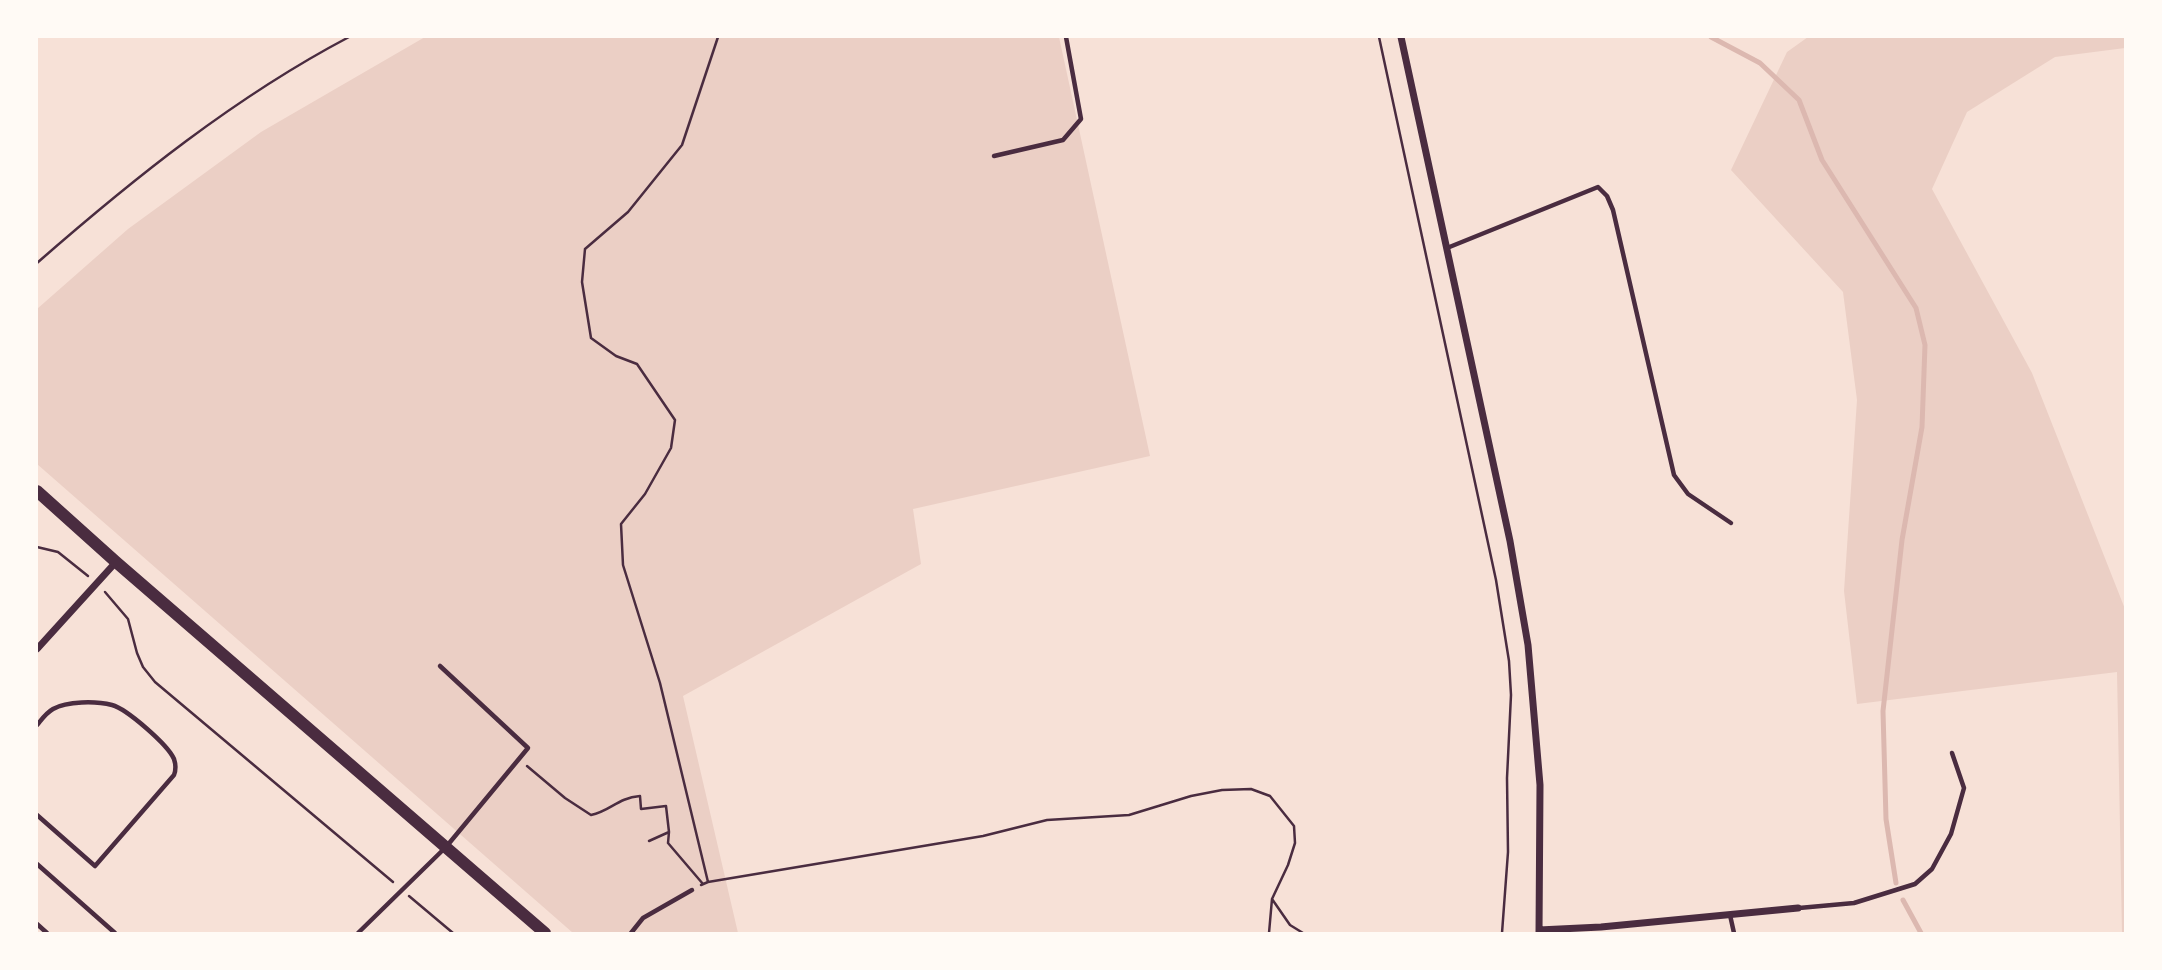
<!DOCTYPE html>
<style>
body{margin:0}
#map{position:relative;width:2162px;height:970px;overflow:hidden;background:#f7e1d7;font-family:"Source Sans 3",sans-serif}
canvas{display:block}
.frame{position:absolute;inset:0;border:38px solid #fffaf5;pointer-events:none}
</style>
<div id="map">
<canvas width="2162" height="970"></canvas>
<div class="frame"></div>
</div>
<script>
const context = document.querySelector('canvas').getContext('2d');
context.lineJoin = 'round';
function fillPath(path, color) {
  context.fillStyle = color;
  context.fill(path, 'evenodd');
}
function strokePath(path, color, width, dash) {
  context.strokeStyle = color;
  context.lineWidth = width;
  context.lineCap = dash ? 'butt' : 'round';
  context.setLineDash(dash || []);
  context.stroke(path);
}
fillPath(new Path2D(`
 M425,37H1059L1150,456L913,509L921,564L683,696L738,933H573L37,464V309L128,229L261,132Z
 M1808,37H2125V48L2055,57L1967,112L1932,189L2032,373L2125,609V933H2122L2117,672L1857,704L1844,591L1857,400L1843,292L1731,170L1787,52Z`), '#ebcfc5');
strokePath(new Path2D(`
 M1711,37L1760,63L1799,100L1822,160L1916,308L1925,345L1922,427L1902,540L1883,711L1886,819L1896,883
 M1903,900L1921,933`), '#dcb8b0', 5);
strokePath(new Path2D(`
 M1379,37L1496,580L1509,661L1511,695L1507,778L1508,852L1502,933
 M37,263C133,179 235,97 349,37
 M37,547L58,552L88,576
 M105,592L128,619L137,653L143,667L155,682L393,882
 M527,766L565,798L591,815C611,811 617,798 640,796L641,809L666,806L669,832L649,841
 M669,832L668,843L703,884
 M708,882L660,683L623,565L621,524L645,494L671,448L675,420L637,364L616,356L591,338L582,282L585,249L628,212L682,145L718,37
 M701,885L708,882L983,836L1047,820L1129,815L1191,796L1222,790L1251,789L1270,796L1294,826L1295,843L1288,865L1272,899L1269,933
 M409,896L453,933
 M1272,899L1290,925L1303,933`), '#4a2c40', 2.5);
strokePath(new Path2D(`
 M994,156L1063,140L1081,119L1066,37
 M1447,248L1598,187L1607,196L1613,210L1674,475L1688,494L1731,523
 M37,725C42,719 46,713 53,709C67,701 96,701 112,705C127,709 168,745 174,759C176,765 176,770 174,775L95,866L37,815
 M37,864L115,933
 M1799,908L1854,903L1915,884L1932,869L1951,834L1964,788L1952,753
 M1730,915L1734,933
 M37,924L47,933
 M358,933L446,847L528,748L440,666
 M631,933L643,918L692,890`), '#4a2c40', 4.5);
strokePath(new Path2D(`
 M1401,37L1510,541L1528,645L1540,785L1539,933
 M37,649L116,562
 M1539,930L1601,927L1798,908`), '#4a2c40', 7);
strokePath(new Path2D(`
 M37,491L116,562L545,933`), '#4a2c40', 12);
</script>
